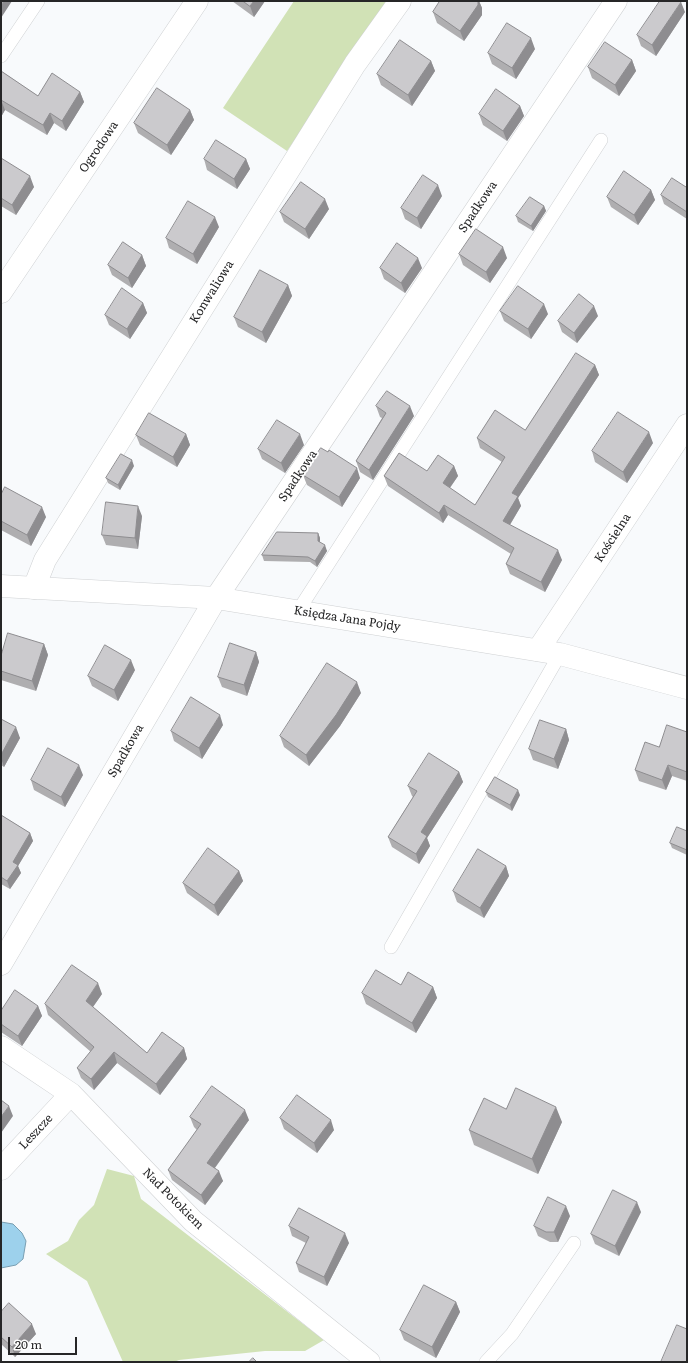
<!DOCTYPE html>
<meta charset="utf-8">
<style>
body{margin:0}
#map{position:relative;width:688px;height:1363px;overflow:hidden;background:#f8fafc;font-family:Literata,serif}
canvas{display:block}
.frame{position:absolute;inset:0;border:2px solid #262627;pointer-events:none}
.scale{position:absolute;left:8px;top:1337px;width:69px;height:18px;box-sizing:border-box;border:2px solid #262627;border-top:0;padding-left:5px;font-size:12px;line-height:14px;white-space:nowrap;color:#262627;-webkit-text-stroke:3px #fff;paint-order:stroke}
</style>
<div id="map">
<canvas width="688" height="1363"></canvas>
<div class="frame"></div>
<div class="scale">20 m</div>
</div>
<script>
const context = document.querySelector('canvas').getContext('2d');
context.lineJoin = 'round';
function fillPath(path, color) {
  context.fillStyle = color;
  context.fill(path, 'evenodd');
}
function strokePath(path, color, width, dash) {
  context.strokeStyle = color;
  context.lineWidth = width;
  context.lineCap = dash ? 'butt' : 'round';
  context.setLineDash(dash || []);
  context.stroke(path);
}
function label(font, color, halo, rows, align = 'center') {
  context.font = font + ' Literata,serif';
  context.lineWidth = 3.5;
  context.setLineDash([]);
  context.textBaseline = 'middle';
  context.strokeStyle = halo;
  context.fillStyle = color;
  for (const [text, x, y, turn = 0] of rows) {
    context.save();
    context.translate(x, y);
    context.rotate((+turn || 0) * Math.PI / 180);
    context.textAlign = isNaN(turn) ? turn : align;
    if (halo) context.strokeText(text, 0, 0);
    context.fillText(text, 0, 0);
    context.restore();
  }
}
fillPath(new Path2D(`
 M294,1H393L287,151L223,108Z
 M107,1169L134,1176L141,1199L324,1340L305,1351H265L179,1360L174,1362H123L87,1281L46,1254L68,1241L79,1220L94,1205Z`), '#d1e2b6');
const water = new Path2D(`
 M1,1222L13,1224L22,1233L26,1241L23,1259L16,1265L1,1268Z`);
fillPath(water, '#9dd1ec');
strokePath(water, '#799eb1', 1);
const service = new Path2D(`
 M1,56L38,1
 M298,611L601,140
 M391,947L560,654
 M486,1362L512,1334L574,1243`);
const minor = new Path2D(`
 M1,292L197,1
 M34,588L45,560L355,64L400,1
 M538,650L687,425
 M1,964L216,598L616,1
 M1,1047L71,1094L193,1221L369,1362
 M1,1169L71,1094`);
const tertiary = new Path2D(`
 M1,586L216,598L560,654L687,688`);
strokePath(service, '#cfd1d3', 14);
strokePath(minor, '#cfd1d3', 23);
strokePath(tertiary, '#cfd1d3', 23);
strokePath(service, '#fff', 13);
strokePath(minor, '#fff', 22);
strokePath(tertiary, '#fff', 22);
fillPath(new Path2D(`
 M232,1H265L254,17Z
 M440,1H479L482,8V15L464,41L437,23L433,12Z
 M685,12L656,56L641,46L637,35Z
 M535,49L516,79L492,64L488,53Z
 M632,60L636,71L619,96L592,78L588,67Z
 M431,61L435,71L412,106L381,85L377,74Z
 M1,71L38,96L80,92L84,102L66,131L54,123L47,135L5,110L1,117Z
 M520,106L524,116L507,141L483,125L479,114Z
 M190,110L194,120L171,155L138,133L134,123Z
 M1,158L34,187L16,215L1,206Z
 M204,159H246L250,169L237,189L207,170Z
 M687,185V219L664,204L661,195L686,187Z
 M651,190L655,200L638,225L611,207L607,197Z
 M442,196L421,229L405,219L401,208Z
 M544,206L546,211L533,231L518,222L516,216Z
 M329,209L309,239L284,222L280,212Z
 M219,227L197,264L169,248L166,238Z
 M459,254L507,258L490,283L463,265Z
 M142,255L146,266L132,288L112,275L108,265Z
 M380,268H422L405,293L384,279Z
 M288,285L292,296L266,343L238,327L234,317Z
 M143,303L147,313L130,339L109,325L105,315Z
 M500,311L548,314L531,339L504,321Z
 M598,316L577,343L562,332L558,321Z
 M595,365L599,375L518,498L521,506L510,525L562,560L545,592L510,574L506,564L511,554L448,515L443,523L388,486L384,476L427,471L454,466L458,476L450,488L475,505L502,462L480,448L477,438L525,430Z
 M376,406L414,416L373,480L360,472L356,461L382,418L380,417Z
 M186,434L190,445L177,467L140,445L136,435Z
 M653,443L627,483L595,462L592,451Z
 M304,445L285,473L262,459L258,449Z
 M328,452L360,478L342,507L307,485L303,475Z
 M134,466L120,490L108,483L106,478Z
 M1,495L46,517L31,546L1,530Z
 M142,516L138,549L106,545L102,535Z
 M318,533L320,538V542L327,551L317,567L310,562L264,561L262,555Z
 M44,644L48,655L36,691L1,680V656Z
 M256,652L259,662L247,696L222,687L218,677Z
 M135,670L118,701L92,686L88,676Z
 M361,693L340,726L309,766L284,747L280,736Z
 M1,719L20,738L4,767L1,765Z
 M223,725L202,759L174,741L171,731Z
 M566,729L569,740L558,769L533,760L529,749Z
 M687,732V781L672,776L666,790L639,781L635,770L659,747Z
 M459,772L463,782L427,838L430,846L419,864L392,847L388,837L413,797L412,796L408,786Z
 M83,775L65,807L34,790L31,780Z
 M486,792L520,795L512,811L488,797Z
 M1,815L30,833L33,841L18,866L21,873L10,889L1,884Z
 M687,831V855L672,848L670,843Z
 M506,866L509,876L484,918L457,902L453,891Z
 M239,871L243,881L218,916L187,893L183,883Z
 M401,985L433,987L437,998L416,1033L366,1004L362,993Z
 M102,994L93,1007L147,1053L184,1048L187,1059L160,1095L117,1063L94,1090L81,1078L77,1068L91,1052L48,1015L45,1004Z
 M38,1006L42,1016L22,1046L1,1032V1011Z
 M506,1109L562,1122L538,1174L474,1145L469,1130Z
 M190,1117L249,1120L215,1168L223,1181L205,1205L172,1180L168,1170L197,1130L194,1127Z
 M280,1118L334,1130L317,1153L284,1129Z
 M641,1212L619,1256L595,1244L591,1234Z
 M570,1216L558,1242H550L538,1236L534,1226Z
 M289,1226L349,1243L327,1286L299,1272L296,1263L306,1243L292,1236Z
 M456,1302L460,1312L436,1358L404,1340L400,1330Z
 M1,1312L36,1334L15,1357L1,1344Z`), '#afaeb0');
fillPath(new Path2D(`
 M4,1H12L1,18V5Z
 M254,1H265L254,17L250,6Z
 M478,1H479L482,8V15L464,41L460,31Z
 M681,2L685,12L656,56L652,45Z
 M531,38L535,49L516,79L512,68Z
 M632,60L636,71L619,96L615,85Z
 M431,61L435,71L412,106L408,95Z
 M80,92L84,102L66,131L62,121Z
 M1,100L5,110L1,117Z
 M520,106L524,116L507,141L503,131Z
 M190,110L194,120L171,155L167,145Z
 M50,113L54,123L47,135L43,125Z
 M246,159L250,169L237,189L234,179Z
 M30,176L34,187L16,215L12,205Z
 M438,185L442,196L421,229L417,218Z
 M651,190L655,200L638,225L634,215Z
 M325,199L329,209L309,239L305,229Z
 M544,206L546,211L533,231L531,226Z
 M215,217L219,227L197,264L193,254Z
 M503,247L507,258L490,283L486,272Z
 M142,255L146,266L132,288L128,278Z
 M418,258L422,268L405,293L401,283Z
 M288,285L292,296L266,343L262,332Z
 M143,303L147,313L130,339L127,329Z
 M544,304L548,314L531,339L528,329Z
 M594,306L598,316L577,343L574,333Z
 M595,365L599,375L518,498L521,506L506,531L503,521L512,493Z
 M410,406L414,416L373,480L369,470Z
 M649,432L653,443L627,483L623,472Z
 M186,434L190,445L177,467L173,457Z
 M300,434L304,445L285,473L281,463Z
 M132,460L134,466L120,490L118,485Z
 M454,466L458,476L446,493L443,483Z
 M357,468L360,478L342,507L339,497Z
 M444,505L448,515L443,523L439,513Z
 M138,506L142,516L138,549L135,538Z
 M42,507L46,517L31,546L27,535Z
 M318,533L320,538V546L318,541Z
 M325,545L327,551L317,567L315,561Z
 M558,550L562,560L545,592L541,582Z
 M44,644L48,655L36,691L32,681Z
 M256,652L259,662L247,696L244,685Z
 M131,660L135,670L118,701L114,690Z
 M357,682L361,693L340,726L309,766L306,755Z
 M220,715L223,725L202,759L199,748Z
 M16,727L20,738L4,767L1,758V755Z
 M566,729L569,740L558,769L554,759Z
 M79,765L83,775L65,807L61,797Z
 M668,765L672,776L666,790L662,780Z
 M459,772L463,782L427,838L430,846L419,864L416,854L421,832Z
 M518,790L520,795L512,811L510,805Z
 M30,833L33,841L18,866L21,873L10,889L7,881L13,862Z
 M506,866L509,876L484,918L480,908Z
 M239,871L243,881L218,916L214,905Z
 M98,983L102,994L90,1011L86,1001Z
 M433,987L437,998L416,1033L412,1023Z
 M38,1006L42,1016L22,1046L18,1036Z
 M184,1048L187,1059L160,1095L156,1084Z
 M114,1052L117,1063L94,1090L91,1079Z
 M9,1106L13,1116L1,1133V1117Z
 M556,1107L562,1122L538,1174L532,1159Z
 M245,1110L249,1120L211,1173L207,1163Z
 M331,1120L334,1130L317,1153L314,1143Z
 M219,1171L223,1181L205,1205L201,1195Z
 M637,1202L641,1212L619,1256L615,1246Z
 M566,1206L570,1216L558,1242L554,1232Z
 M345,1233L349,1243L327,1286L324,1277Z
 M456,1302L460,1312L436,1358L432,1347Z
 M32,1324L36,1334L15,1357L12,1347Z`), '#8e8d90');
const building = new Path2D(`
 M1,1H4L1,5Z
 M243,1H254L250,6Z
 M440,1H478V5L460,31L433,12Z
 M660,1H680L681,2L652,45L637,35Z
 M507,23L531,38L512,68L488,53Z
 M400,40L431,61L408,95L377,74Z
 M605,42L632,60L615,85L588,67Z
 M1,71L38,96L52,73L80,92L62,121L50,113L43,125L1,100V101Z
 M157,88L190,110L167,145L134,123Z
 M496,89L520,106L503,131L479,114Z
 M216,140L246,159L234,179L204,159Z
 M1,158L30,176L12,205L1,198Z
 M624,171L651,190L634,215L607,197Z
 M423,175L438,185L417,218L401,208Z
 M672,178L686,187L687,185V212L661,195Z
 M301,182L325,199L305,229L280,212Z
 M530,197L544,206L531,226L516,216Z
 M188,201L215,217L193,254L166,238Z
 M476,229L503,247L486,272L459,254Z
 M123,242L142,255L128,278L108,265Z
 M397,243L418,258L401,283L380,268Z
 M260,270L288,285L262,332L234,317Z
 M518,286L544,304L528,329L500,311Z
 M122,288L143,303L127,329L105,315Z
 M579,294L594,306L574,333L558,321Z
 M576,353L595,365L512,493L518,496L503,521L558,550L541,582L506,564L514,548L444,505L439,513L384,476L399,453L427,471L438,455L454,466L443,483L475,505L505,457L477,438L495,410L525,430Z
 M387,391L410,406L369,470L356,461L386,413L376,406Z
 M618,412L649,432L623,472L592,451Z
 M149,413L186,434L173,457L136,435Z
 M277,420L300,434L281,463L258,449Z
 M321,448L328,452L329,450L357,468L339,497L303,475Z
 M121,454L132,460L118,485L106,478Z
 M5,487L42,507L27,535L1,521V495Z
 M106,502L138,506L135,538L102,535Z
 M277,532L318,533V541L325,545L315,561L308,557L262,555Z
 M8,633L44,644L32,681L1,671V656Z
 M230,643L256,652L244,685L218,677Z
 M105,645L131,660L114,690L88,676Z
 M327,663L357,682L336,715L306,755L280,736Z
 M191,697L220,715L199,748L171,731Z
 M1,719L16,727L1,755Z
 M540,720L566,729L554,759L529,749Z
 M667,725L687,732V772L668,765L662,780L635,770L645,742L659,747Z
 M48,748L79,765L61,797L31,780Z
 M429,753L459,772L421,832L427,836L416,854L388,837L417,791L408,786Z
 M495,777L518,790L510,805L486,792Z
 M1,815L30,833L13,862L18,865L7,881L1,877Z
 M677,827L687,831V850L670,843Z
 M208,848L239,871L214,905L183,883Z
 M478,849L506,866L480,908L453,891Z
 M72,965L98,983L86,1001L147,1053L162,1032L184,1048L156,1084L114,1052L91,1079L77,1068L94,1047L45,1004Z
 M376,970L401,985L408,972L433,987L412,1023L362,993Z
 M15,990L38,1006L18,1036L1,1024V1011Z
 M212,1086L245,1110L207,1163L219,1171L201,1195L168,1170L201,1124L190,1117Z
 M516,1088L556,1107L532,1159L469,1130L484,1098L506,1109Z
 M297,1095L331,1120L314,1143L280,1118Z
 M1,1100L9,1106L1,1117Z
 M613,1190L637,1202L615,1246L591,1234Z
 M548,1197L566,1206L554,1232H546L534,1226Z
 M299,1208L345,1233L324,1277L296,1263L309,1237L289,1226Z
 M424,1285L456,1302L432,1347L400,1330Z
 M9,1303L32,1324L12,1347L1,1337V1312Z
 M677,1325L687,1329V1362H661Z
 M253,1358L257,1362H249Z`);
fillPath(building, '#cbcacd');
strokePath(building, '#8e8d90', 1);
label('12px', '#262627', '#fff', [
 ["Ogrodowa",99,147,-56],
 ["Spadkowa",478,207,-56],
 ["Konwaliowa",212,292,-58],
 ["Spadkowa",298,476,-56],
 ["Kościelna",613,538,-57],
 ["Księdza Jana Pojdy",347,619,9],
 ["Spadkowa",126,751,-60],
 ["Leszcze",36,1132,-47],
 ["Nad Potokiem",173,1199,45]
]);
</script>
